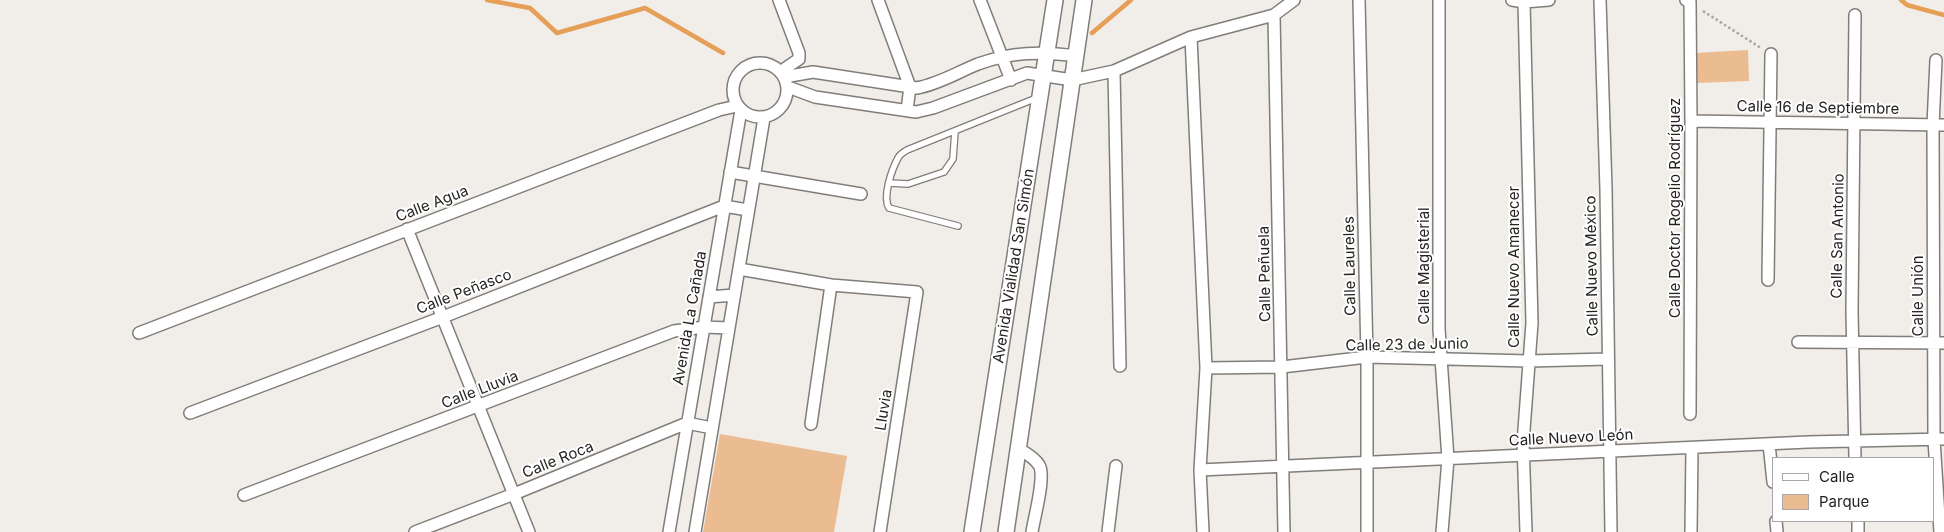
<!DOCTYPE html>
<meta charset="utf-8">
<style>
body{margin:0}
#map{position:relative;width:1944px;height:532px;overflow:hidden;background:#f1ede9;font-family:Inter,sans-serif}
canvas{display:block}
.legend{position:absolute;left:1772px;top:457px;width:162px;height:65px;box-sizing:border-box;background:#fff;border:1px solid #a8a7a7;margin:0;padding:6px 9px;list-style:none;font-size:15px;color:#252322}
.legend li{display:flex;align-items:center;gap:10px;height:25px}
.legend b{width:25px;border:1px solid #a8a7a7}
</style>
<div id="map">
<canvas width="1944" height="532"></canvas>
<ul class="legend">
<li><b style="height:6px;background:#fff"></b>Calle</li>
<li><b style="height:14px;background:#ebbc91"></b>Parque</li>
</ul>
</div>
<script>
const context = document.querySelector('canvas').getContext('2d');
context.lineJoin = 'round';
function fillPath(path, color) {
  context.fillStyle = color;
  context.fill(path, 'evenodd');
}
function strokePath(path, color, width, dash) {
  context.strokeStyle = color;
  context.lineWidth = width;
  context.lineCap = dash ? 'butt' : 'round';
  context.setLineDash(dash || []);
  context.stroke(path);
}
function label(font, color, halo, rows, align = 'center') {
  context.font = font + ' Inter,sans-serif';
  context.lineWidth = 4;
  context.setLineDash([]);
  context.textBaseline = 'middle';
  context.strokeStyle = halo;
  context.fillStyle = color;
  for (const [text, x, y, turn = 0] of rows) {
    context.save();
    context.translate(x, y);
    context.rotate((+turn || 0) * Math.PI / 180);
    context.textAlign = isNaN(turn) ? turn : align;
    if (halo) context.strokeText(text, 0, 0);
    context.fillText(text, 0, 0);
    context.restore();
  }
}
fillPath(new Path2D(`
 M1748,50L1749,81L1697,83L1695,53Z
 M720,434L847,456L834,532H703Z`), '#ebbc91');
strokePath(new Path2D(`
 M487,0L530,8L557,33L645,8L723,53
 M1901,0L1907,5L1944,15
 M1092,33L1131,0`), '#e69f57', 4.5);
const lane = new Path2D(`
 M889,183L908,184L944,172L953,159L955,131
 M958,226L889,208C882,197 892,169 898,158C900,154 904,152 907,150L1039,97`);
const street = new Path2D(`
 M779,0L799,53V59L780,72
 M878,0L910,87L907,110
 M980,0L1011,80
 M1359,0L1367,357V532
 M1439,0V329L1448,459L1442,532
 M1512,0L1524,2L1549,0
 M1600,0L1606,189L1611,532
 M1686,0L1690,2L1691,121L1690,414
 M1524,2L1532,323L1523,443L1526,532
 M1274,15L1284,532
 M1855,15L1852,311L1855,458
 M1191,37L1206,368L1200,470L1203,532
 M1936,60L1933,125L1934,440L1940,532
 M733 90a27 27 0 1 1 54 0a27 27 0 1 1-54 0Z
 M1114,71L1120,366
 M784,77L813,72L917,88C939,84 958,72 978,64C1011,52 1041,51 1076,56
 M788,87L815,97L916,112L933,108L1027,73L1072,80L1114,71L1191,37L1274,15L1294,0
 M1691,121L1944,125
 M730,172L861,194
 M407,229L529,532
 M739,269L831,285L917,292L880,532
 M1768,280L1771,54
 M709,297L734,295
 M139,333L719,110L737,106
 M1798,342L1944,343
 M1206,368L1282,367L1367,357L1529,361L1608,359
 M190,413L443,317L724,206L748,210
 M811,424L831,285
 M1769,444L1773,482
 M1018,448C1025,453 1034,457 1039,465C1046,476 1034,518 1032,532
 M1200,470L1808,442L1944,439
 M244,495L674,331L704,327L729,328
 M1776,521L1777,532
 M1858,521V532
 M415,532L514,494L687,423L712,428
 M669,532L741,110
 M695,532L764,118
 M1108,532L1116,466
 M1691,532L1692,448`);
const secondary = new Path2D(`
 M972,532L1055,0
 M1006,532L1084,0`);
strokePath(lane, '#817d79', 8);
strokePath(street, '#817d79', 14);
strokePath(secondary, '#817d79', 18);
strokePath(new Path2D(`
 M1703,11L1761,48`), '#a9a6a3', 2.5, [2.5, 2.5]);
strokePath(lane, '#fff', 5.5);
strokePath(street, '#fff', 11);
strokePath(secondary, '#fff', 15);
label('15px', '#252322', '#fff', [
 ["Calle 16 de Septiembre",1818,108,1],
 ["Calle Agua",432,204,-21],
 ["Calle Doctor Rogelio Rodríguez",1675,208,-90],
 ["Calle San Antonio",1838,236,-89],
 ["Avenida Vialidad San Simón",1014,266,-81],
 ["Calle Laureles",1350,266,-91],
 ["Calle Magisterial",1424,266,-90],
 ["Calle Nuevo México",1592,266,-91],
 ["Calle Nuevo Amanecer",1514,267,-90],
 ["Calle Peñuela",1265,274,-91],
 ["Calle Peñasco",464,292,-21],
 ["Calle Unión",1918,296,-90],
 ["Avenida La Cañada",690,318,-80],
 ["Calle 23 de Junio",1407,345,-1],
 ["Calle Lluvia",480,390,-21],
 ["Lluvia",884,410,-81],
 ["Calle Nuevo León",1571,438,-3],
 ["Calle Roca",558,460,-22]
]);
</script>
